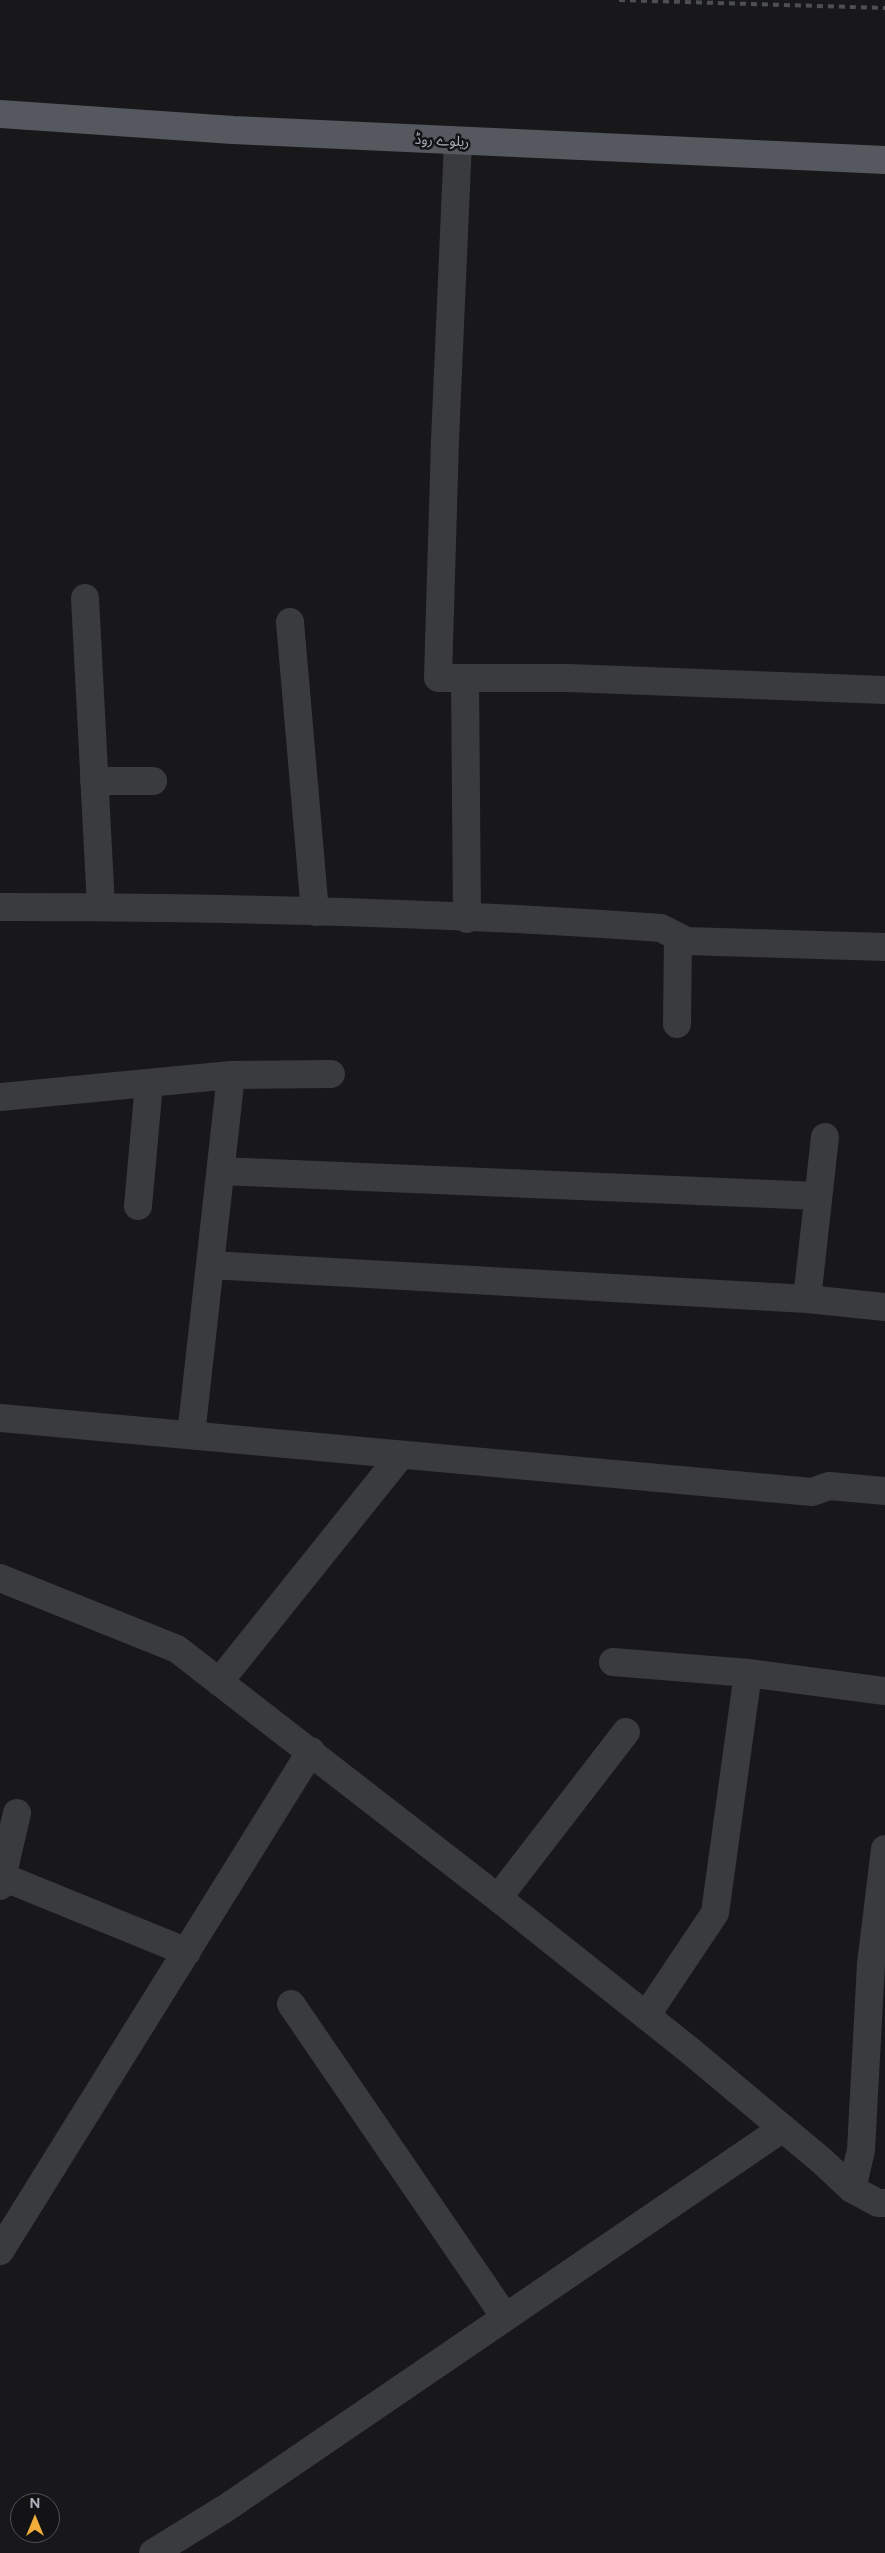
<!DOCTYPE html>
<meta charset="utf-8">
<style>
body{margin:0}
#map{position:relative;width:885px;height:2553px;overflow:hidden;background:#18181a;font-family:Figtree,sans-serif}
canvas{display:block}
.north{position:absolute;left:10px;top:2493px;width:50px;height:50px;box-sizing:border-box;background:#131316;border:1px solid #505258;border-radius:50%;rotate:0deg;font-size:14px;font-weight:700;line-height:20px;text-align:center;color:#abb0ba}
.north::after{content:'';display:block;margin:auto;width:18px;height:22px;background:#f2ac39;clip-path:polygon(50% 0,100% 100%,50% 72%,0 100%)}
</style>
<div id="map">
<canvas width="885" height="2553"></canvas>
<div class="north">N</div>
</div>
<script>
const context = document.querySelector('canvas').getContext('2d');
context.lineJoin = 'round';
function strokePath(path, color, width, dash) {
  context.strokeStyle = color;
  context.lineWidth = width;
  context.lineCap = dash ? 'butt' : 'round';
  context.setLineDash(dash || []);
  context.stroke(path);
}
function label(font, color, halo, rows, align = 'center') {
  context.font = font + ' Figtree,"Noto Sans Arabic",sans-serif';
  context.lineWidth = 5;
  context.setLineDash([]);
  context.textBaseline = 'middle';
  context.strokeStyle = halo;
  context.fillStyle = color;
  for (const [text, x, y, turn = 0] of rows) {
    context.save();
    context.translate(x, y);
    context.rotate((+turn || 0) * Math.PI / 180);
    context.textAlign = isNaN(turn) ? turn : align;
    if (halo) context.strokeText(text, 0, 0);
    context.fillText(text, 0, 0);
    context.restore();
  }
}
strokePath(new Path2D(`
 M458,141L445,440L438,678H568L885,690
 M85,598L101,907
 M290,622L315,912
 M465,678L467,919
 M94,781H153
 M0,907C220,907 441,912 661,928L686,941L885,947
 M677,1024L678,937
 M0,1097L231,1075L331,1074
 M221,1171L818,1196
 M138,1206L149,1084
 M210,1265L807,1299L885,1307
 M807,1299L825,1137
 M0,1418L812,1492L829,1486L885,1491
 M191,1435L231,1075
 M0,1578L177,1649L498,1898L688,2049L822,2161L852,2189L878,2203H885
 M613,1662L748,1673L885,1691
 M219,1682L401,1455
 M3,1877L187,1952
 M0,1886L17,1813
 M498,1898L626,1732
 M291,2004L505,2317
 M646,2016L715,1913L748,1673
 M852,2189L861,2150L871,1964L885,1849
 M0,2251L311,1751
 M153,2553L226,2508L783,2128`), '#393b3f', 28);
strokePath(new Path2D(`
 M0,114L233,130L885,160`), '#55585e', 28);
strokePath(new Path2D(`
 M619,0L885,8`), '#4c4f54', 4, [6, 5]);
label('14px', '#abb0ba', '#131316', [
 ["ریلوے روڈ",442,141,3]
]);
</script>
